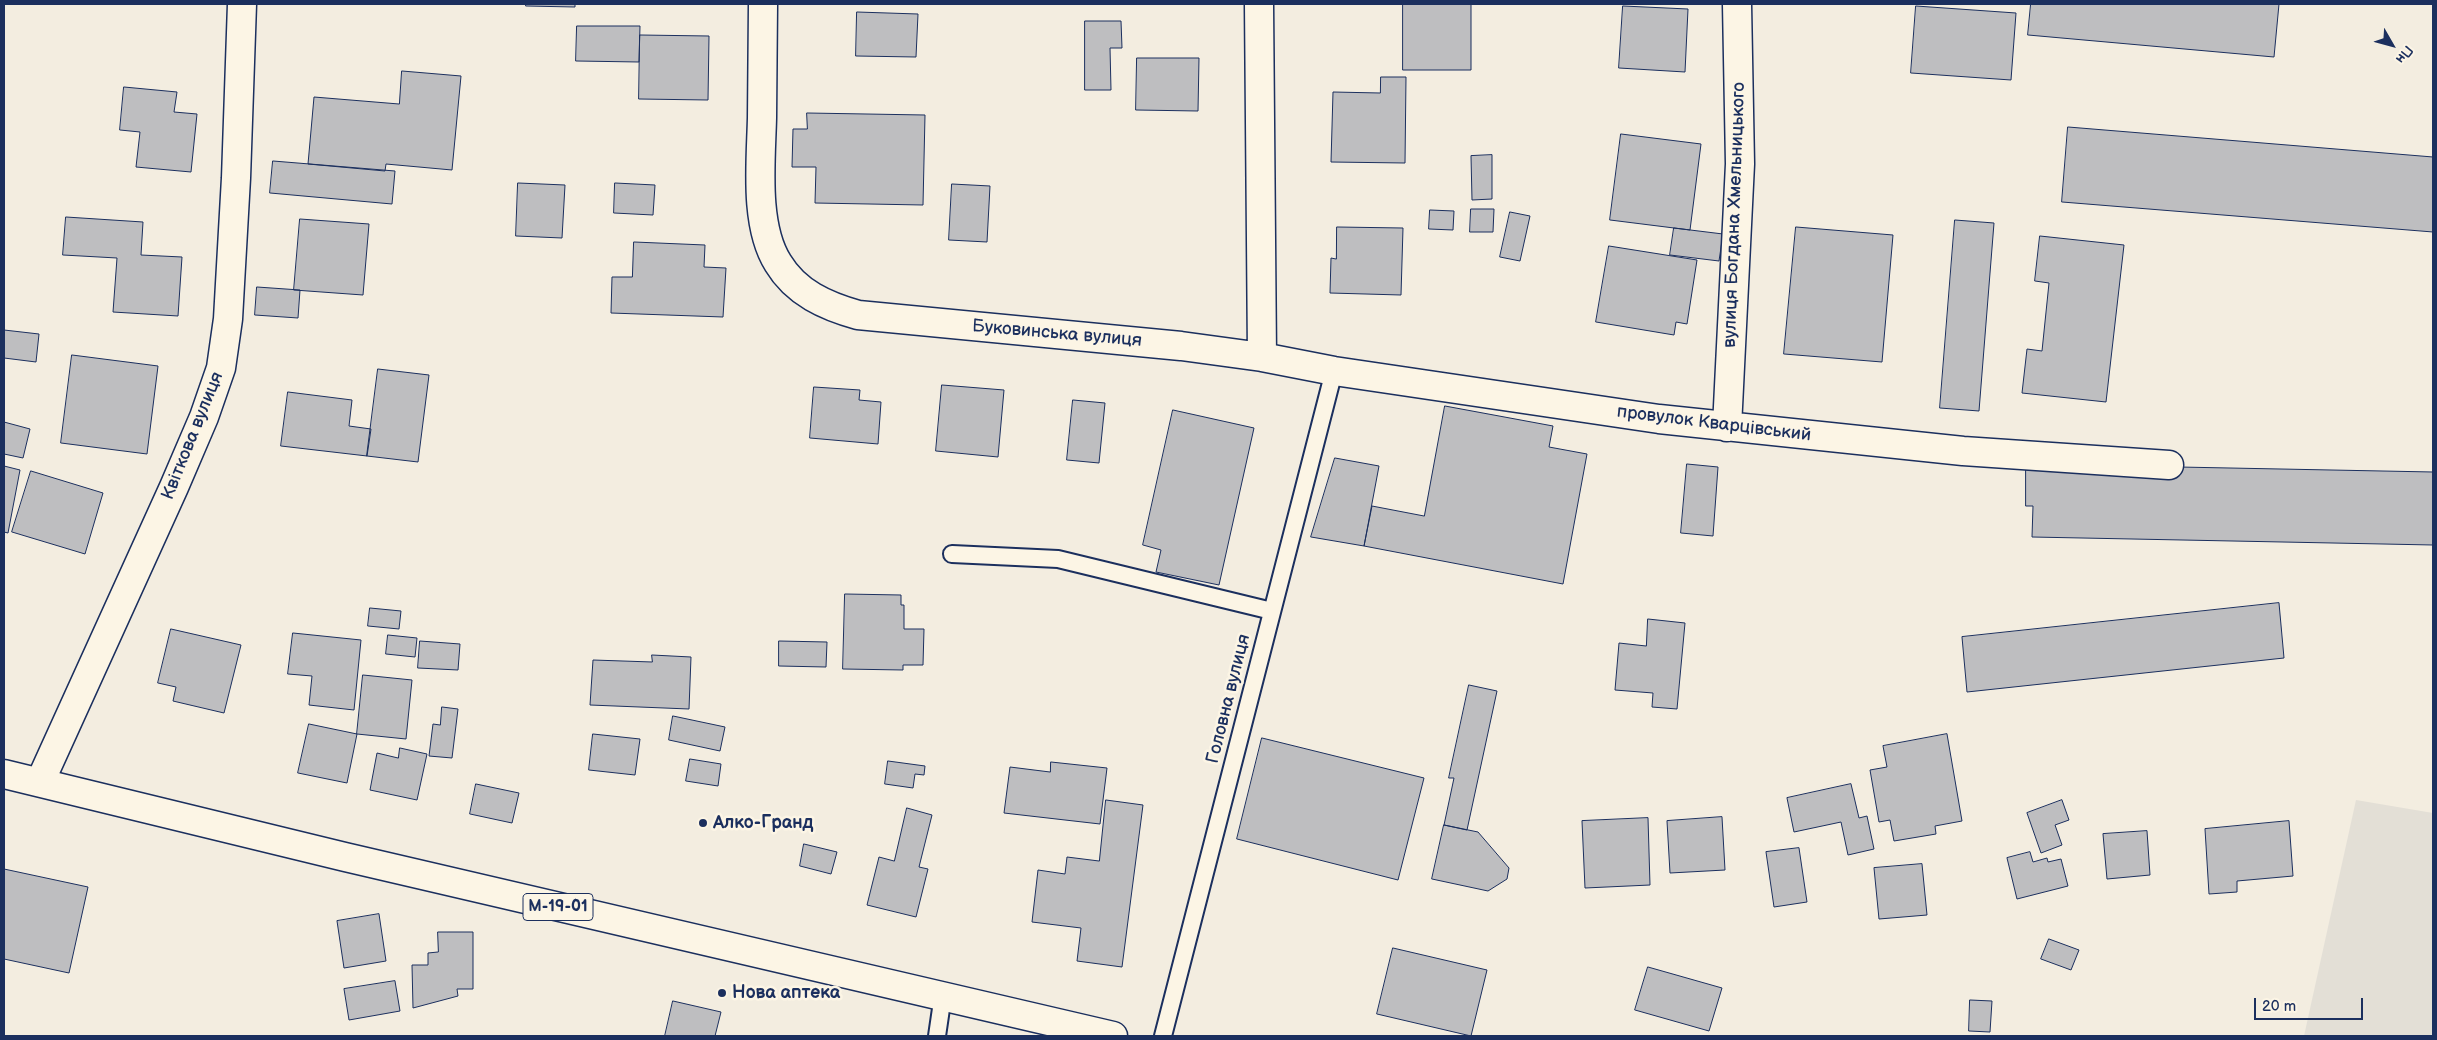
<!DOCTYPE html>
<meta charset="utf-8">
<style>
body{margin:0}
#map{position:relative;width:2437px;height:1040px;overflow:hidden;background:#f3ede0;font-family:"Balsamiq Sans",sans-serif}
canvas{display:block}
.frame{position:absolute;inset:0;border:5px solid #1b2f5e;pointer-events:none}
.north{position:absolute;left:2367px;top:20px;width:50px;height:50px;-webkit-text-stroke:4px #fcf5e5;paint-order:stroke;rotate:128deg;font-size:14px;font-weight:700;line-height:20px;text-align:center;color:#1b2f5e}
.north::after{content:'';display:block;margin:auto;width:18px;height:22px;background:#1b2f5e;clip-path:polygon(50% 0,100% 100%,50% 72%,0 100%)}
.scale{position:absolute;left:2254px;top:998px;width:109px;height:22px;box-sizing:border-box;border:2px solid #1b2f5e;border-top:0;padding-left:6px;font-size:15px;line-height:18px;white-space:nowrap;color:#1b2f5e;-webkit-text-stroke:4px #fcf5e5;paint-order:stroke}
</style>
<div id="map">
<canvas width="2437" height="1040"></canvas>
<div class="frame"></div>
<div class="north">Пн</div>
<div class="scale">20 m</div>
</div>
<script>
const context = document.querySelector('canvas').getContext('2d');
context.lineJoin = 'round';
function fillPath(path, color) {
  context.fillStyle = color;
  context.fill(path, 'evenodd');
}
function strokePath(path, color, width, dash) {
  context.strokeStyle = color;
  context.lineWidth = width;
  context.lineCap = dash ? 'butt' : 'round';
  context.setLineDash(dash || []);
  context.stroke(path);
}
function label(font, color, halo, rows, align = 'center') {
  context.font = font + ' "Balsamiq Sans",sans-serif';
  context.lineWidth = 5;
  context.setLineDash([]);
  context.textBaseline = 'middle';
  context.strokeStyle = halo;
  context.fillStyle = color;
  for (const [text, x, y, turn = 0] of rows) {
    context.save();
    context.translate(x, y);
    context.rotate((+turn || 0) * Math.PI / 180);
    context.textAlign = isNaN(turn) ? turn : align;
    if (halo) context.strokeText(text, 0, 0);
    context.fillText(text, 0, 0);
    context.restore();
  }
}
fillPath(new Path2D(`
 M2356,800L2433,813V1036H2304Z`), '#e3dfd6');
const building = new Path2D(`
 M526,4H575V7L526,6Z
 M1403,4H1471V70H1403Z
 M2031,4H2279L2274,57L2028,35Z
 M1623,6L1688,9L1685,72L1619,68Z
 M1916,6L2016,13L2011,80L1911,73Z
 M857,12L918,14L916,57L856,56Z
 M1085,21H1121L1122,48H1110L1111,90H1085Z
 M577,26H640L639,62L576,61Z
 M640,35L709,36L708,100L639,99Z
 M1137,58H1199L1198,111L1136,110Z
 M402,71L461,76L452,170L386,164L385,171L308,164L314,97L399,104Z
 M1381,77H1406L1405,163L1331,162L1333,92L1380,93Z
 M124,87L177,92L174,112L197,114L191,172L136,167L140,132L120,130Z
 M807,113L925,115L923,205L815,203L816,167H792L793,129H807Z
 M2068,127L2433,157V232L2062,202Z
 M1621,134L1701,144L1690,230L1610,220Z
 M1492,155V199L1472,200L1471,156Z
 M273,161L395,171L392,204L270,193Z
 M518,183L565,185L562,238L516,236Z
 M615,183L655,185L653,215L614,213Z
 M952,184L990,186L987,242L949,240Z
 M1471,209H1494L1493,232H1470Z
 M1430,210L1454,211L1453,230L1429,229Z
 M1510,212L1530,216L1520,261L1500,257Z
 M66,217L143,222L141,255L182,257L178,316L113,312L117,258L63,255Z
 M300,219L369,224L363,295L294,290Z
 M1955,220L1994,223L1979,411L1940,408Z
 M1337,227L1403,228L1401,295L1330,293L1331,258L1336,259Z
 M1796,227L1893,235L1882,362L1784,354Z
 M1674,228L1723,234L1719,261L1670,255Z
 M2040,236L2124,245L2106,402L2022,393L2027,349L2042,351L2049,283L2035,281Z
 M634,242L705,245L704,267L726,268L723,317L611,313L612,277H632Z
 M1609,246L1697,260L1687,324L1676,322L1674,335L1596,322Z
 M257,287L300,290L298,318L255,315Z
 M4,330L39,334L36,362L4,358Z
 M72,355L158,366L147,454L61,443Z
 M378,369L429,375L418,462L367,456Z
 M942,385L1004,390L998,457L936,451Z
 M814,387L860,390L859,400L881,402L878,444L810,438Z
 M288,392L352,400L349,426L371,429L367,456L281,446Z
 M1073,400L1105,403L1099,463L1067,460Z
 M1445,406L1553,426L1549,447L1587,454L1563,584L1364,546L1372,506L1424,516Z
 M1173,410L1254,428L1219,585L1156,572L1161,550L1143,545Z
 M4,422L30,429L23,458L4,454Z
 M1335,458L1379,466L1364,546L1311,537Z
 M1687,464L1718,467L1713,536L1681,533Z
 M2026,464L2433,472V545L2032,537L2033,506H2026Z
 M4,466L20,470L8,533L4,532Z
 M31,471L103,493L85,554L12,532Z
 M845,594L901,595V605H904V629H924L923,665H903V670L843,669Z
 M2279,603L2284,658L1967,692L1962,637Z
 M370,608L401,611L399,629L368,626Z
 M1648,619L1685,623L1677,709L1652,707L1653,693L1615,690L1619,643L1646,646Z
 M171,629L241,645L224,713L173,701L176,687L158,683Z
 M293,633L361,640L354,710L309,705L312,676L288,674Z
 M388,635L417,638L415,657L386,654Z
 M420,641L460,644L458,670L418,668Z
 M779,641L827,642L826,667L779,666Z
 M652,655L691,657L689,709L590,705L593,660L652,662Z
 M363,675L412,680L406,739L357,734Z
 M1469,685L1497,691L1467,830L1444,825L1454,778H1449Z
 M442,707L458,709L452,758L429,756L433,724L440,725Z
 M673,716L725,727L720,751L669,740Z
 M309,724L357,734L347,783L298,773Z
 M593,734L640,739L635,775L589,770Z
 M1947,734L1962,821L1935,826L1936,834L1894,841L1890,820L1879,822L1870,770L1887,767L1883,746Z
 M1262,738L1424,778L1398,880L1237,839Z
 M400,748L427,754L417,800L370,790L377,753L398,758Z
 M690,759L721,764L718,786L686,781Z
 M888,761L925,766L924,775L915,774L913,788L885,784Z
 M1051,762L1107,768L1100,824L1004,813L1010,767L1050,772Z
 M476,784L519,793L512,823L470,814Z
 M1851,784L1859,818L1867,816L1874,849L1848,855L1841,822L1794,832L1787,798Z
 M1106,800L1143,805L1122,967L1077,961L1081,928L1032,922L1038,870L1065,874L1067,857L1099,861Z
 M2062,800L2069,820L2055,825L2062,845L2041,853L2027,813Z
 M907,808L932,815L919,867L928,869L916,917L867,905L879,857L894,861Z
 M1722,817L1725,870L1670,873L1667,821Z
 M1648,818L1650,885L1585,888L1582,821Z
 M2289,821L2293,876L2237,881V892L2209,894L2205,829Z
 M1444,825L1478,832L1509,868L1507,879L1488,891L1432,879Z
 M2147,831L2150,875L2107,879L2103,834Z
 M804,844L837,852L831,874L800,866Z
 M1799,848L1807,902L1774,907L1766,852Z
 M2030,852L2033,862L2047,858L2048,862L2061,859L2068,886L2017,899L2007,858Z
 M1922,864L1927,915L1879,919L1874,868Z
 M4,869L88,887L69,973L4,959Z
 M379,914L386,961L344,968L337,921Z
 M438,932H473V989H457L458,996L413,1008L412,965H428V953L438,952Z
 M2049,939L2079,950L2071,970L2041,959Z
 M1393,948L1487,970L1471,1036L1377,1014Z
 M1648,967L1722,988L1709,1031L1635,1010Z
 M395,981L400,1011L349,1020L344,989Z
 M1970,1000L1992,1001L1990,1032L1969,1031Z
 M673,1001L721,1012L715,1036H665Z`);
fillPath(building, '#bebec0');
strokePath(building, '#1b2f5e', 1);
const service = new Path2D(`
 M952,554L1058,559L1272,611
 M937,1036L943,995
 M1163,1036L1334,371`);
const minor = new Path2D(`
 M763,4C763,42 762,80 762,118C761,161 754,225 778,263C796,293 826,306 858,315L1181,346L1262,357L1259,4
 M1262,357L1334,371L1659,419L1963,451L2169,465
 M1727,427L1740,164L1737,4
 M40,782L174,487L204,417L221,368L228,319L236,178L242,4`);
const primary = new Path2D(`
 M4,774L345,857L1113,1036`);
strokePath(service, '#1b2f5e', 20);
strokePath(minor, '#1b2f5e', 31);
strokePath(primary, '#1b2f5e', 31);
strokePath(service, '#fcf5e5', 16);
strokePath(minor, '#fcf5e5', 28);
strokePath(primary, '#fcf5e5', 28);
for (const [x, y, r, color] of [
 [703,823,5,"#1b2f5e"],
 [722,993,5,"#1b2f5e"]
]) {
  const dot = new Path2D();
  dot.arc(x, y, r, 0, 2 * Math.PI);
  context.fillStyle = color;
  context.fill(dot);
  strokePath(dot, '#fcf5e5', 2);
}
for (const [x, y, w] of [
 [558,907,70]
]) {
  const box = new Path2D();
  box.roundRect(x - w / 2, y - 13.5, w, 27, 4);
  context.fillStyle = '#fcf5e5';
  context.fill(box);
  strokePath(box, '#1b2f5e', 1);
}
label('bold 16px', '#1b2f5e', null, [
 ["М-19-01",558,907]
]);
label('18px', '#1b2f5e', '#fcf5e5', [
 ["вулиця Богдана Хмельницького",1735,215,-88],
 ["Буковинська вулиця",1057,334,5],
 ["провулок Кварцівський",1714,424,7],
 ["Квіткова вулиця",193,436,-68],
 ["Головна вулиця",1229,699,-76]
]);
label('bold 18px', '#1b2f5e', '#fcf5e5', [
 ["Алко-Гранд",713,823],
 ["Нова аптека",732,993]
], 'left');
</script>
